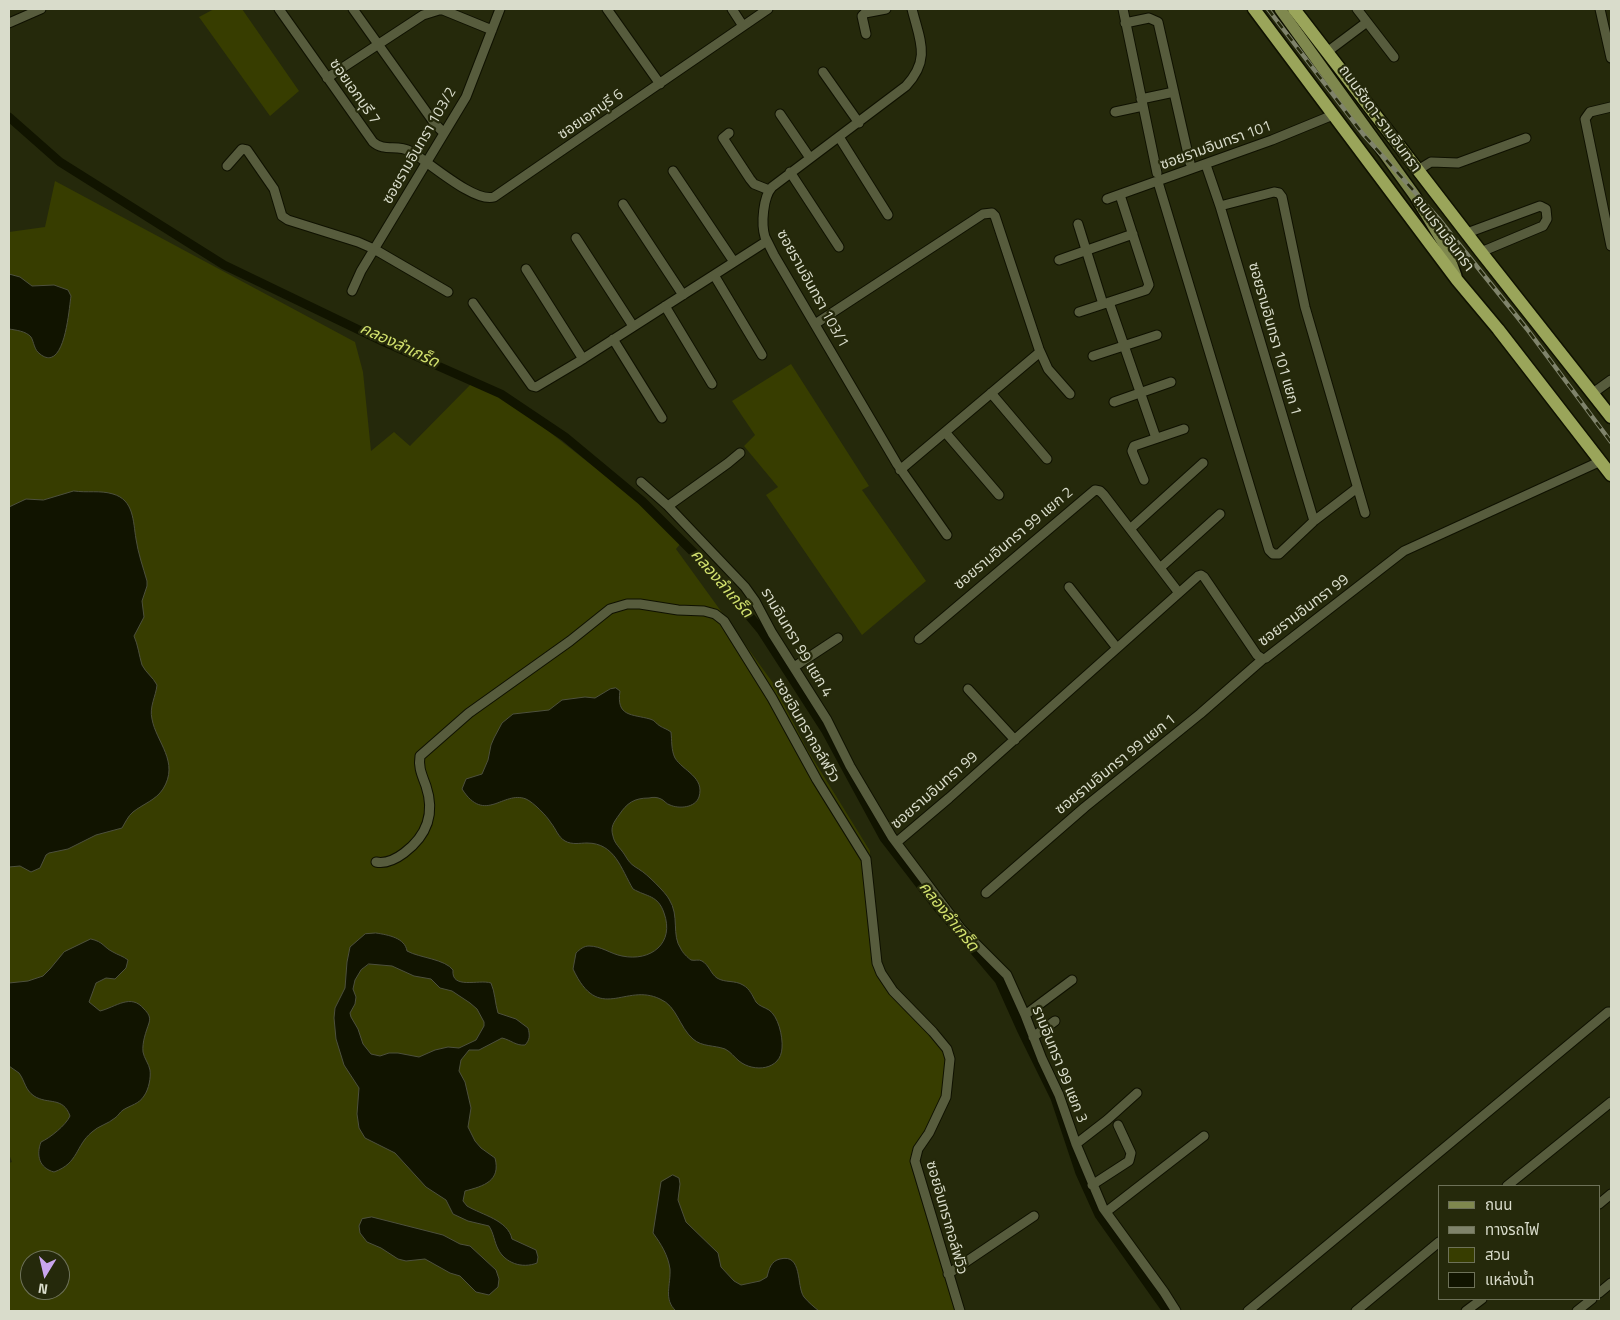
<!DOCTYPE html>
<meta charset="utf-8">
<style>
body{margin:0}
#map{position:relative;width:1620px;height:1320px;overflow:hidden;background:#25290b;font-family:"Titillium Web","Noto Sans Thai",sans-serif}
canvas{display:block}
.frame{position:absolute;inset:0;border:10px solid #d9dccb;pointer-events:none}
.legend{position:absolute;left:1438px;top:1185px;width:162px;height:115px;box-sizing:border-box;background:#25290b;border:1px solid #6d7158;margin:0;padding:6px 9px;list-style:none;font-size:15px;color:#d9dccb}
.legend li{display:flex;align-items:center;gap:10px;height:25px}
.legend b{width:25px;border:1px solid #6d7158}
.north{position:absolute;left:20px;top:1250px;width:50px;height:50px;box-sizing:border-box;background:#25290b;border:1px solid #6d7158;border-radius:50%;rotate:189deg;font-size:14px;font-weight:700;line-height:20px;text-align:center;color:#d9dccb}
.north::after{content:'';display:block;margin:auto;width:18px;height:22px;background:#c9a5ee;clip-path:polygon(50% 0,100% 100%,50% 72%,0 100%)}
</style>
<div id="map">
<canvas width="1620" height="1320"></canvas>
<div class="frame"></div>
<ul class="legend">
<li><b style="height:6px;background:#7f884e"></b>ถนน</li>
<li><b style="height:6px;background:#7f836b"></b>ทางรถไฟ</li>
<li><b style="height:14px;background:#373d00"></b>สวน</li>
<li><b style="height:14px;background:#111400"></b>แหล่งน้ำ</li>
</ul>
<div class="north">N</div>
</div>
<script>
const context = document.querySelector('canvas').getContext('2d');
context.lineJoin = 'round';
function fillPath(path, color) {
  context.fillStyle = color;
  context.fill(path, 'evenodd');
}
function strokePath(path, color, width, dash) {
  context.strokeStyle = color;
  context.lineWidth = width;
  context.lineCap = dash ? 'butt' : 'round';
  context.setLineDash(dash || []);
  context.stroke(path);
}
function label(font, color, halo, rows, align = 'center') {
  context.font = font + ' "Titillium Web","Noto Sans Thai",sans-serif';
  context.lineWidth = 4.5;
  context.setLineDash([]);
  context.textBaseline = 'middle';
  context.strokeStyle = halo;
  context.fillStyle = color;
  for (const [text, x, y, turn = 0] of rows) {
    context.save();
    context.translate(x, y);
    context.rotate((+turn || 0) * Math.PI / 180);
    context.textAlign = isNaN(turn) ? turn : align;
    if (halo) context.strokeText(text, 0, 0);
    context.fillText(text, 0, 0);
    context.restore();
  }
}
fillPath(new Path2D(`
 M214,9H242L299,91L270,116L199,17Z
 M55,181L355,342L363,372L371,451L394,432L410,446L472,383L501,397L538,423L630,495L681,543L676,549L773,683L807,749L870,851L872,959C877,989 906,1010 927,1031C934,1038 943,1045 945,1055C949,1075 939,1113 927,1129C916,1145 911,1145 911,1166L955,1311H9V1163L12,1162L9,1154V232L45,227ZM30,1260H60V1290H30Z
 M791,364L869,486L862,490L926,581L862,635L766,495L778,487L744,446L755,435L732,401Z`), '#373d00');
const water = new Path2D(`
 M9,274L20,277L32,286L54,285L68,290L71,296C69,308 65,374 40,354C34,350 34,342 31,337C26,331 15,330 9,329Z
 M74,491C87,493 100,490 113,494C134,500 133,521 136,539C138,553 143,567 147,581V586L142,601L144,617L134,636C138,645 139,655 142,665C146,673 153,677 157,685C156,696 149,707 152,719C156,742 180,762 163,789C156,800 143,804 133,812C128,816 125,823 122,828L96,835L68,849L49,853L46,855L40,868L31,872L20,866L9,867V507L26,499L43,500Z
 M616,688L620,691C616,717 632,714 650,719C655,720 656,724 660,726C663,728 667,729 671,732C672,740 671,750 675,758C683,771 705,777 699,797C695,808 679,809 670,805C666,804 664,800 661,799C657,797 653,797 649,798C634,798 627,803 619,815C614,822 610,827 613,836C614,842 618,846 622,851C626,856 628,862 634,866C635,867 639,869 640,870C646,873 666,893 669,899C680,916 671,935 681,949C682,952 688,958 691,960C695,961 699,959 702,961C709,965 711,974 717,978C725,983 735,980 743,985C750,989 752,995 756,1002C759,1006 764,1007 769,1010C778,1016 783,1036 782,1048C781,1070 754,1073 739,1061C734,1057 731,1052 725,1049C714,1045 702,1047 693,1039C679,1027 677,1006 660,999C625,982 599,1025 573,969L576,953C580,949 584,946 589,946C601,946 611,954 622,956C651,962 675,943 664,913C658,895 647,897 633,889C621,869 615,843 587,843C580,843 572,845 565,841C558,837 556,829 551,823C547,816 533,802 526,799C503,790 485,825 462,789L466,779L482,774L488,760L491,745L494,738L502,723L513,714L549,710L562,700L585,697L595,698L610,689Z
 M376,933C389,935 405,938 407,951C420,958 445,959 453,970C451,990 479,979 491,983C495,992 495,1003 498,1013L516,1019L528,1028C530,1035 530,1040 525,1045C516,1046 511,1040 502,1038L479,1050H469L461,1060L459,1071L465,1082L471,1108L468,1127L475,1141L481,1148L495,1158C501,1181 484,1186 465,1191L463,1201L467,1206C482,1215 508,1220 512,1239L536,1250L538,1257L537,1263C522,1269 505,1263 498,1249C494,1241 494,1234 489,1226L468,1221L453,1214L446,1200L426,1187L395,1153L365,1138L359,1128L357,1114L359,1088L344,1065L336,1039L334,1018L335,1008L345,988L347,962L350,947L365,934ZM369,964L392,966L414,976L431,979L440,988L452,991L470,1003L477,1009L484,1022V1026L476,1040L459,1048L448,1047L435,1050L419,1057L398,1053H389L380,1056L371,1054L363,1044L358,1029L351,1017L350,1013L355,1004L356,997L353,989L355,980L361,970Z
 M91,939C104,942 103,947 113,952C118,955 123,956 128,960L126,968L115,979L106,978L96,983L89,1002L100,1011C116,1007 131,993 144,1009C148,1013 151,1017 149,1023C146,1032 142,1042 143,1052C144,1058 149,1064 150,1070C151,1077 149,1089 144,1096C139,1104 131,1105 123,1110C120,1112 118,1116 115,1118C108,1124 98,1126 92,1132C75,1146 79,1163 54,1172C39,1168 36,1155 41,1142C50,1138 66,1125 70,1116C63,1096 48,1105 34,1096C25,1090 25,1081 19,1073C16,1071 12,1068 9,1066V983L28,981L43,976L50,969L64,952Z
 M673,1175L679,1178L680,1184L678,1200L686,1222L718,1253L721,1267L734,1281L741,1285L760,1281L767,1277C769,1269 771,1261 780,1259C803,1253 796,1286 804,1297C808,1302 814,1307 819,1311H676C663,1299 671,1285 670,1269C668,1255 661,1244 653,1233L661,1182Z
 M372,1217L443,1235L460,1244L470,1246L496,1270L499,1279L498,1287L489,1295L476,1292L460,1276L450,1273L425,1259L406,1261L398,1259L381,1248L367,1242L360,1233L359,1226L362,1219Z`);
fillPath(water, '#111400');
strokePath(water, '#4d503d', 1);
strokePath(new Path2D(`
 M9,117L60,162L224,265L384,342L501,394L565,437L642,501L712,571L761,630L826,731L884,838L934,903L999,980L1021,1029L1055,1098L1080,1173L1099,1215L1167,1311`), '#111400', 9);
const minor = new Path2D(`
 M279,9L373,142C384,152 397,144 410,151C429,162 474,203 494,197L768,9
 M353,9L435,124L444,133
 M607,9L660,84
 M732,9L743,26
 M912,9C920,41 931,59 906,86L772,187C763,197 761,224 765,237C768,243 771,249 774,255L897,464L947,535
 M1123,9L1157,173
 M1600,9L1611,58
 M1367,22L1394,57
 M9,23L41,9
 M1125,23L1149,18L1158,22L1190,163
 M866,34L862,16L865,13L886,9
 M1327,52L1367,22L1357,9
 M823,72L859,123
 M327,78L423,15L439,10H443L492,30
 M1141,99L1174,92
 M1611,107L1590,112L1585,119L1611,246
 M1115,112L1143,106
 M780,114L810,158
 M729,133L723,138L750,179L754,184L769,190
 M839,137L888,215
 M1206,165L1220,206L1314,521
 M227,166L242,149L247,150L274,189L282,216L288,220L358,242L374,249L448,292
 M1418,170L1431,162L1458,163L1526,138
 M673,171L734,262
 M790,172L839,247
 M1158,182L1269,550L1273,554H1279L1314,521L1357,488
 M1107,199L1272,140L1333,115
 M623,204L683,295
 M1220,206L1274,192L1279,193L1282,197L1305,307L1365,513
 M1078,224L1103,304
 M1467,233L1540,206L1546,209L1547,219L1543,226L1481,252
 M576,238L633,326
 M1059,260L1133,234
 M526,269L583,359
 M714,275L762,355
 M352,291L361,271L466,97L500,9
 M1109,302L1156,438
 M473,303L532,386L536,387L578,362L767,241
 M665,306L712,384
 M1079,312L1146,290L1149,285L1120,195
 M815,324L983,214L992,213L995,216L1039,349L1048,369L1070,394
 M613,339L662,418
 M1093,356L1157,335
 M991,393L1047,459
 M1593,393L1611,380
 M1114,402L1171,382
 M945,432L999,495
 M900,470L1040,352
 M1144,480L1132,451L1134,446L1184,429
 M641,482L668,506L745,587L755,601L772,633L827,720L850,766L892,837L961,929L1007,975L1025,1015L1042,1059L1059,1095L1076,1144L1103,1208L1164,1292L1176,1311
 M668,506L728,463L740,453
 M1130,529L1203,463
 M1160,568L1220,514
 M1069,587L1117,648
 M919,639L1095,490L1100,491L1104,495L1179,593
 M794,667L838,638
 M968,689L1015,740
 M897,842L949,798L1198,576L1201,575L1204,577L1257,655L1263,659L1266,658L1404,551L1601,461
 M376,862C386,864 396,859 404,853C428,835 435,813 426,786C422,775 418,767 420,756L469,713L570,641L610,609L627,604H640L678,610L704,611L715,614L724,621L772,698L817,780L866,859L877,963L881,973L893,991L933,1032L947,1049L950,1059L946,1097L929,1133L918,1149L915,1161L960,1311
 M986,893L1085,807L1200,714L1263,659
 M1025,1015L1072,980
 M1033,1037L1055,1021
 M1076,1144L1107,1120L1137,1093
 M1092,1185L1129,1161L1131,1153L1118,1125
 M1507,1186L1611,1102
 M1599,1204L1611,1194
 M1106,1212L1204,1136
 M948,1274L1034,1216
 M1599,1293L1611,1283
 M1248,1311L1608,1012H1611
 M1356,1311L1439,1242
 M1466,1311L1482,1299
 M1577,1311L1592,1299`);
const major = new Path2D(`
 M1280,9L1415,196L1445,246L1456,276`);
const highway = new Path2D(`
 M1254,9L1457,280L1498,329L1611,475
 M1294,9L1481,252L1611,417`);
strokePath(minor, '#0f1100', 11);
strokePath(major, '#0f1100', 14);
strokePath(highway, '#0f1100', 15);
strokePath(minor, '#575c3d', 9);
strokePath(major, '#7f884e', 11);
strokePath(highway, '#9aa55a', 12);
const rail = new Path2D(`
 M1268,9L1363,134L1438,218L1527,329L1611,442`);
strokePath(rail, '#7f836b', 4.5);
strokePath(rail, '#25290b', 2.5, [8]);
label('15px', '#d9dccb', '#25290b', [
 ["ซอยเอกบุรี 7",354,92,55],
 ["ซอยเอกบุรี 6",591,115,-35],
 ["ถนนรัชดา-รามอินทรา",1379,119,54],
 ["ซอยรามอินทรา 103/2",420,146,-60],
 ["ซอยรามอินทรา 101",1216,146,-20],
 ["ถนนรามอินทรา",1443,234,53],
 ["ซอยรามอินทรา 103/1",812,289,61],
 ["ซอยรามอินทรา 101 แยก 1",1274,339,74],
 ["ซอยรามอินทรา 99 แยก 2",1014,539,-40],
 ["ซอยรามอินทรา 99",1304,611,-37],
 ["รามอินทรา 99 แยก 4",796,643,59],
 ["ซอยอินทรากอล์ฟวิว",806,731,60],
 ["ซอยรามอินทรา 99 แยก 1",1116,765,-39],
 ["ซอยรามอินทรา 99",935,791,-41],
 ["รามอินทรา 99 แยก 3",1059,1065,68],
 ["ซอยอินทรากอล์ฟวิว",946,1218,74]
]);
label('italic 16px', '#d3e26e', '#25290b', [
 ["คลองลำเกร็ด",399,346,25],
 ["คลองลำเกร็ด",721,584,49],
 ["คลองลำเกร็ด",948,917,51]
]);
</script>
